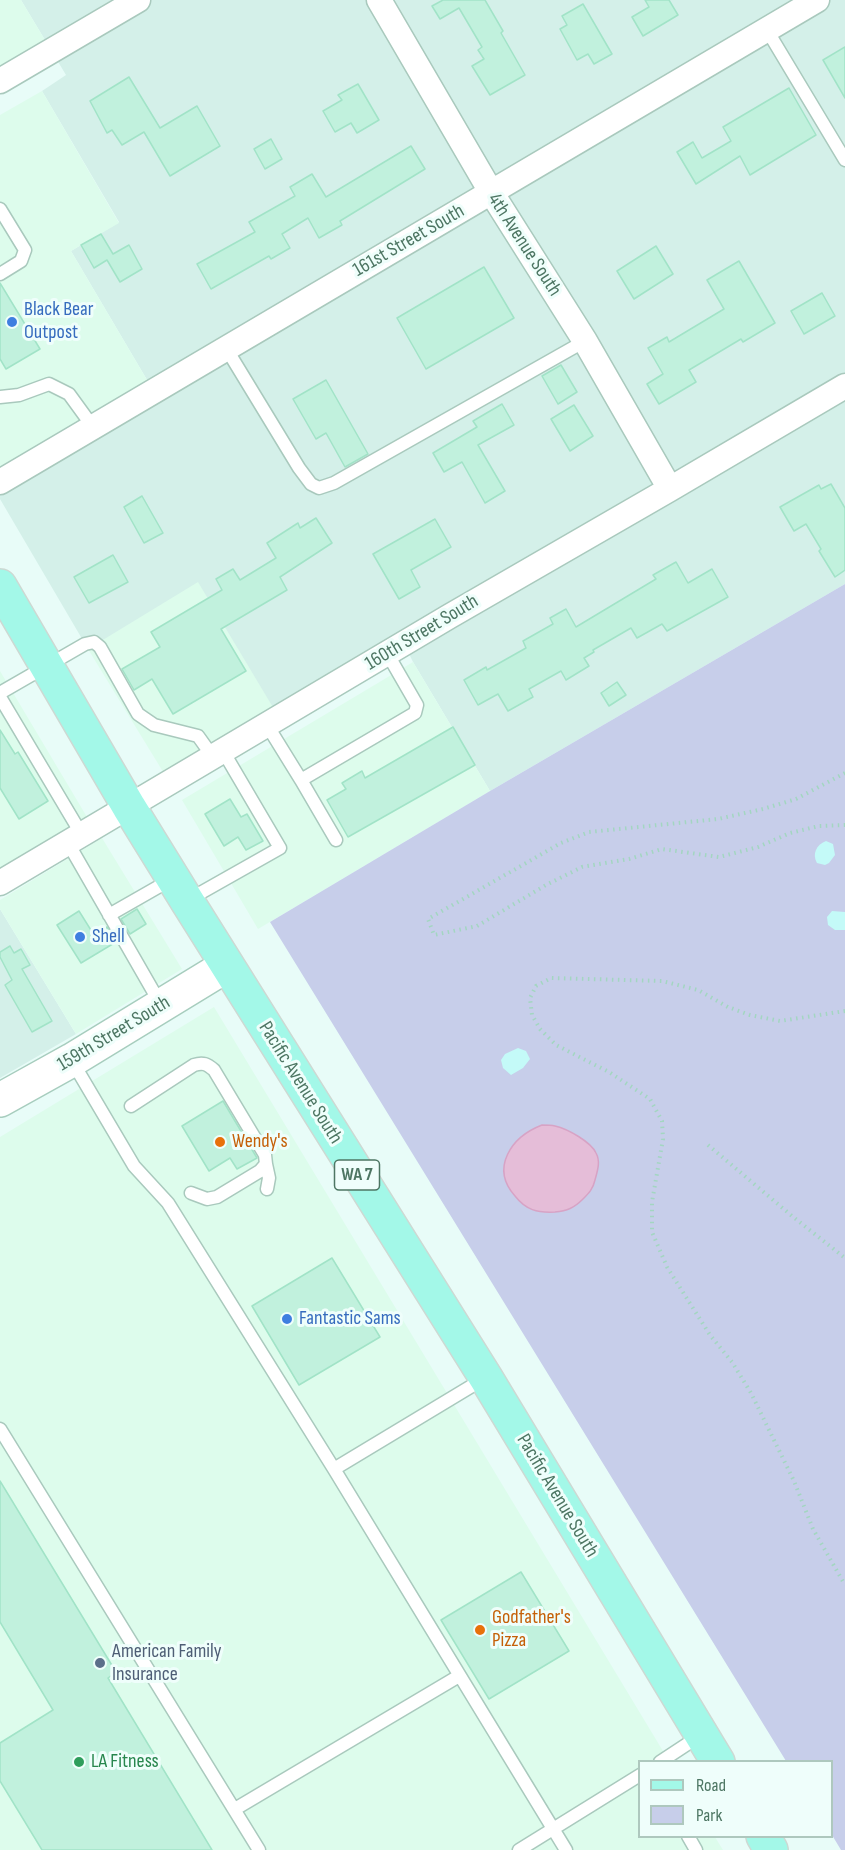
<!DOCTYPE html>
<style>
body{margin:0}
#map{position:relative;width:845px;height:1850px;overflow:hidden;background:#e8fcf8;font-family:"Sofia Sans Condensed",sans-serif}
canvas{display:block}
.legend{position:absolute;left:638px;top:1760px;width:195px;height:78px;box-sizing:border-box;background:#effefb;border:2px solid #aec8be;margin:0;padding:8px 10px;list-style:none;font-size:18px;color:#4d7663}
.legend li{display:flex;align-items:center;gap:12px;height:30px}
.legend b{width:30px;border:2px solid #aec8be}
</style>
<div id="map">
<canvas width="845" height="1850"></canvas>
<ul class="legend">
<li><b style="height:8px;background:#a3f8e8"></b>Road</li>
<li><b style="height:16px;background:#c7ceea"></b>Park</li>
</ul>
</div>
<script>
const context = document.querySelector('canvas').getContext('2d');
context.lineJoin = 'round';
function fillPath(path, color) {
  context.fillStyle = color;
  context.fill(path, 'evenodd');
}
function strokePath(path, color, width, dash) {
  context.strokeStyle = color;
  context.lineWidth = width;
  context.lineCap = dash ? 'butt' : 'round';
  context.setLineDash(dash || []);
  context.stroke(path);
}
function label(font, color, halo, rows, align = 'center') {
  context.font = font + ' "Sofia Sans Condensed",sans-serif';
  context.lineWidth = 6;
  context.setLineDash([]);
  context.textBaseline = 'middle';
  context.strokeStyle = halo;
  context.fillStyle = color;
  for (const [text, x, y, turn = 0] of rows) {
    context.save();
    context.translate(x, y);
    context.rotate((+turn || 0) * Math.PI / 180);
    context.textAlign = isNaN(turn) ? turn : align;
    if (halo) context.strokeText(text, 0, 0);
    context.fillText(text, 0, 0);
    context.restore();
  }
}
fillPath(new Path2D(`
 M21,0H845V584L490,791L413,662L399,633L274,709L88,649L0,499V473L150,385L71,251L119,222L42,91L66,75Z
 M0,909L76,1034L0,1078Z`), '#d4f0e9');
fillPath(new Path2D(`
 M0,0H21L45,40L0,67Z
 M42,91L119,223L71,251L150,385L0,473V115Z
 M198,582L274,709L165,775L88,649Z
 M413,662L490,791L258,929L182,800Z
 M0,671L87,817L0,869Z
 M102,838L182,969L76,1034L0,909V900Z
 M214,1007L669,1761L640,1762V1836L715,1837L723,1850H0V1137Z`), '#ddfcec');
fillPath(new Path2D(`
 M845,584V1850H841L832,1835V1762L786,1761L270,922L490,791Z`), '#c7ceea');
fillPath(new Path2D(`
 M826,841L833,844L835,855L829,863L825,865L817,863C812,854 816,845 826,841Z
 M832,911L845,912V930H835L828,925L827,917Z
 M518,1048L526,1051L530,1059L523,1068L511,1075L503,1068L501,1060L505,1054Z`), '#c4faf8');
const water = new Path2D(`
 M542,1125C546,1125 551,1125 555,1126C568,1129 591,1142 596,1153C601,1162 597,1172 595,1180C593,1189 589,1193 583,1199C574,1208 567,1211 555,1212C537,1213 526,1210 515,1196C490,1168 511,1137 542,1125Z`);
fillPath(water, '#e5bdd8');
strokePath(water, '#d7a3c5', 1.5);
const building = new Path2D(`
 M443,0H485L503,31L501,33L525,75L490,95L472,66L484,59L478,50L482,47L459,8L440,19L432,6Z
 M645,0H669L678,15L643,36L632,17L649,7Z
 M583,4L612,54L594,64L588,54L577,60L560,29L567,25L562,16Z
 M845,47V98L823,60Z
 M129,77L160,128L197,106L220,146L170,176L144,132L122,145L112,130L107,133L90,101Z
 M358,84L379,120L357,133L351,123L335,132L323,111L342,100L338,95Z
 M789,88L816,135L750,175L740,156L696,184L677,152L693,142L702,158L731,141L723,127Z
 M271,139L282,159L265,169L254,149Z
 M411,146L425,169L340,221L342,225L319,238L308,218L282,234L290,248L271,259L269,256L211,289L197,264L255,232L249,222L295,196L290,187L312,174L326,197Z
 M101,234L113,254L129,245L142,269L120,282L107,260L94,268L81,245Z
 M656,246L673,274L634,299L617,271Z
 M739,261L775,323L743,342L741,339L689,370L696,382L659,404L647,384L663,374L648,348L667,337L669,342L724,309L707,280Z
 M484,267L514,318L426,369L397,318Z
 M0,283L40,349L6,369L0,359Z
 M822,293L835,316L804,334L791,311Z
 M561,365L577,392L558,404L542,376Z
 M326,380L368,454L345,467L326,433L316,439L293,399Z
 M502,404L514,425L478,445L505,491L485,503L462,462L444,472L433,453L477,427L473,421Z
 M574,405L593,436L570,451L551,419Z
 M831,484L845,508V570L835,577L819,551L821,549L806,524L794,531L780,507L819,485L821,489Z
 M142,496L163,533L144,543L124,507Z
 M316,518L332,543L280,577L287,590L221,629L246,671L173,714L152,679L134,690L122,669L160,647L151,632L222,590L216,579L233,569L240,580L276,558L267,543L298,523L300,528Z
 M435,519L451,547L411,570L420,587L399,599L373,554Z
 M113,555L128,582L89,603L74,577Z
 M676,562L688,583L712,569L728,597L667,631L662,624L637,638L631,628L593,650L594,652L584,658L589,666L566,680L561,671L529,689L533,697L508,711L498,694L478,705L464,680L486,667L487,670L526,648L523,641L553,624L550,618L566,609L576,627L656,579L653,575Z
 M617,682L626,695L609,706L601,693Z
 M453,727L475,765L348,837L327,800L346,789L342,783L362,771L365,778Z
 M0,730L15,754L18,752L48,801L19,819L0,788Z
 M230,799L241,817L247,814L263,841L246,850L238,837L224,846L205,814Z
 M137,909L146,924L130,934L121,919Z
 M79,911L94,935L107,927L116,942L81,963L57,925Z
 M10,946L14,953L21,949L30,965L22,969L52,1021L32,1032L5,985L12,980L0,957V952Z
 M223,1101L257,1158L237,1169L230,1158L209,1171L182,1126Z
 M332,1258L380,1337L299,1385L252,1306Z
 M0,1481L116,1672L108,1678L212,1850H42L0,1781V1743L53,1710L0,1622Z
 M521,1572L569,1651L489,1699L441,1620Z`);
fillPath(building, '#c1f1dd');
strokePath(building, '#a1e3c7', 1.5);
const lane = new Path2D(`
 M767,30L845,160
 M0,209L25,250L21,261L0,274
 M226,348L299,468L311,484L319,488L334,483L585,341
 M0,397L19,395L49,384L69,394L93,427
 M0,693L85,644L94,642L100,647L138,714L154,725L198,736L213,757
 M0,697L82,835
 M267,725L301,780
 M336,840L301,780L415,713L417,705L387,653
 M68,843L160,1003
 M188,900L280,848L223,751
 M109,915L172,879
 M72,1061L134,1166L168,1203L334,1469L566,1850
 M131,1106L194,1065C203,1062 207,1064 214,1070L265,1155L266,1164L260,1171L217,1197L207,1199L191,1193
 M266,1164L269,1178L267,1189
 M0,1429L259,1850
 M334,1469L485,1378
 M660,1762L701,1735
 M235,1809L459,1676
 M688,1836L696,1850
 M519,1850L640,1775`);
const street = new Path2D(`
 M379,0L491,192L585,341L670,489
 M0,81L138,0
 M0,482L817,0
 M0,883L450,616L670,489L845,386`);
const secondary = new Path2D(`
 M0,1100L72,1060L226,966`);
const primary = new Path2D(`
 M0,586L129,807L187,901L486,1378L718,1762
 M763,1836L771,1850`);
strokePath(lane, '#a9c9bd', 15);
strokePath(street, '#a9c9bd', 27);
strokePath(secondary, '#a7cdbe', 36);
strokePath(primary, '#cdd9d3', 36);
strokePath(new Path2D(`
 M845,773L796,799L763,809L718,819L589,832L561,843L428,919L434,935L477,926L546,885L582,867L629,859L662,849L719,857L758,847L790,833L819,826L845,825
 M845,1011L780,1021L750,1015L728,1007L698,990L662,981L551,978L536,986L530,998L532,1015L540,1029L556,1045L609,1072L650,1099L662,1121L663,1139L652,1202V1232L667,1267L710,1335L732,1362L751,1393L794,1481L813,1529L845,1585
 M708,1145L792,1216L845,1258`), '#a3d6c1', 4, [1.5, 4.5]);
strokePath(lane, '#fff', 12);
strokePath(street, '#fff', 24);
strokePath(secondary, '#fff', 33);
strokePath(primary, '#a3f8e8', 33);
for (const [x, y, r, color] of [
 [12,322,6,"#3f7fe0"],
 [80,937,6,"#3f7fe0"],
 [220,1142,6,"#e8710a"],
 [287,1319,6,"#3f7fe0"],
 [480,1630,6,"#e8710a"],
 [100,1663,6,"#5c6f8a"],
 [79,1762,6,"#2e9e5b"]
]) {
  const dot = new Path2D();
  dot.arc(x, y, r, 0, 2 * Math.PI);
  context.fillStyle = color;
  context.fill(dot);
  strokePath(dot, '#effefb', 2);
}
for (const [x, y, w] of [
 [357,1175,45]
]) {
  const box = new Path2D();
  box.roundRect(x - w / 2, y - 15, w, 30, 4.5);
  context.fillStyle = '#effefb';
  context.fill(box);
  strokePath(box, '#4d7663', 1.5);
}
label('bold 18px', '#4d7663', null, [
 ["WA 7",357,1175]
]);
label('20px', '#4d7663', '#effefb', [
 ["161st Street South",409,241,-30],
 ["4th Avenue South",524,245,57],
 ["160th Street South",422,633,-31],
 ["159th Street South",114,1034,-31],
 ["Pacific Avenue South",300,1083,58],
 ["Pacific Avenue South",557,1496,59]
]);
label('20px', '#366cbe', '#effefb', [
 ["Black Bear",24,310],
 ["Outpost",24,333],
 ["Shell",92,937],
 ["Fantastic Sams",299,1319]
], 'left');
label('20px', '#c56008', '#effefb', [
 ["Wendy's",232,1142],
 ["Godfather's",492,1618],
 ["Pizza",492,1641]
], 'left');
label('20px', '#4e5e75', '#effefb', [
 ["American Family",112,1652],
 ["Insurance",112,1675]
], 'left');
label('20px', '#27864d', '#effefb', [
 ["LA Fitness",91,1762]
], 'left');
</script>
